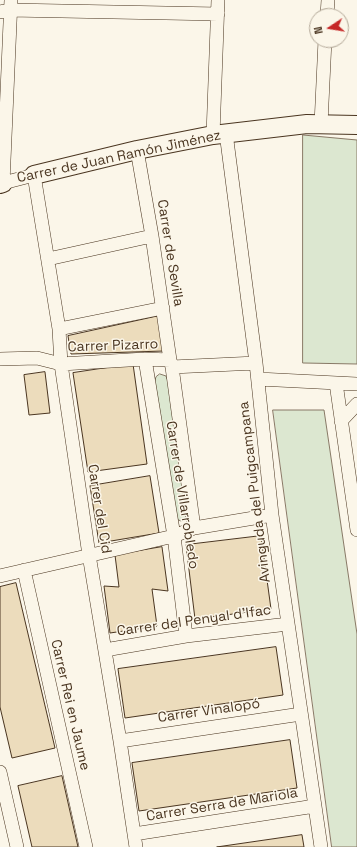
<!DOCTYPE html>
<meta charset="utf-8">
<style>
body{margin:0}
#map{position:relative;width:357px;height:847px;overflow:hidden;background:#fbf6e9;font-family:"Space Grotesk",sans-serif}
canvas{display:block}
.north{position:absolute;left:309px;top:8px;width:40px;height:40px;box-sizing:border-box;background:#fbf6e9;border:1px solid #b4a999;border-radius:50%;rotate:258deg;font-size:11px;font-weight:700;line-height:16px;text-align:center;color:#4a3520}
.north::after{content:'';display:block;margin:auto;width:14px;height:18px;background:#c62828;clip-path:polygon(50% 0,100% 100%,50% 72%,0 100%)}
</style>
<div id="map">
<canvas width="357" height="847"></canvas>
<div class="north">N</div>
</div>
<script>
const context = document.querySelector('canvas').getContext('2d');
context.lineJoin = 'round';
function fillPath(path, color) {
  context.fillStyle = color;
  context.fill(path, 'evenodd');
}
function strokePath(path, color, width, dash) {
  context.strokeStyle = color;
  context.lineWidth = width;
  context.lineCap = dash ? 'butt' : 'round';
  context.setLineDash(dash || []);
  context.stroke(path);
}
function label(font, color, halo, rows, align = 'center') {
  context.font = font + ' "Space Grotesk",sans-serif';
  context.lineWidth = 3;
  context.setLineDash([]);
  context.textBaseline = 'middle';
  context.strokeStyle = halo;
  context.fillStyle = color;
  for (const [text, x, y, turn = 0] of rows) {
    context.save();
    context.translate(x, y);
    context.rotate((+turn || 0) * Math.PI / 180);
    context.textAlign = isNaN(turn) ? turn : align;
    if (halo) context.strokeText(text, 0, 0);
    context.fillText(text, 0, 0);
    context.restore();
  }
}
const green = new Path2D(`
 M303,135L357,140V364L303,363Z
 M160,374L166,376L168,381L188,518L181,521L176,519L154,383L156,377Z
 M273,410H324L357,634V847H332Z`);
fillPath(green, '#dce7d0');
strokePath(green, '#887966', 1);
const building = new Path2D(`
 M159,316L164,351L71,354L68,336Z
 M133,364L147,464L88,472L73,373Z
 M45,372L50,413L29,415L24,375Z
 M150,476L159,533L99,543L90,486Z
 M261,536L271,609L195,619L186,545Z
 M162,547L168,591L152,589L157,626L110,633L104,586L119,587L115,555Z
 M16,583L55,748L12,758L0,707V587Z
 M276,647L283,695L125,718L118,669Z
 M290,740L297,788L139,811L132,763Z
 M62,776L78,847H32L18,786Z
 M302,835L304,847H217Z`);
fillPath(building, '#ecdcbc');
strokePath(building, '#4a3520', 1);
const street = new Path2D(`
 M11,0L3,183L34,175L59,329L61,364L89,555L120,741L136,847
 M0,12L10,10L218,14
 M327,16L328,0
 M321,124L325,40
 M226,133L256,363L272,515L321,847
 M213,135L218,0
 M137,150L152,236L170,360
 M48,259L152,236
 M59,329L163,308
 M0,359L37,358L61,364L145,359L170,360L172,367L256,363
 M145,359L174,536L186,636
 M172,367L194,528
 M258,379L357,384
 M336,383L357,530
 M341,421L357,404
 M24,570L86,847
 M0,576L174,536L194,528L272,515
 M105,650L186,636L288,624
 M120,741L301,714
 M0,772L17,847
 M134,834L315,806`);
const secondary = new Path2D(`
 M34,175L137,150L213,135L307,124L357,125
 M0,184L3,183`);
strokePath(street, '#4a3520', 14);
strokePath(secondary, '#4a3520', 20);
strokePath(street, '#fbf6e9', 13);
strokePath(secondary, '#fbf6e9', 18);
label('14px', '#4a3520', '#fbf6e9', [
 ["Carrer de Juan Ramón Jiménez",119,157,-12],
 ["Carrer de Sevilla",170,253,81],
 ["Carrer Pizarro",113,346,-2],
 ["Avinguda del Puigcampana",255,492,-97],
 ["Carrer de Villarrobledo",182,495,81],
 ["Carrer del Cid",99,509,81],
 ["Carrer del Penyal d'Ifac",194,621,-8],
 ["Carrer Rei en Jaume",70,705,77],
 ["Carrer Vinalopó",209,711,-8],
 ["Carrer Serra de Mariola",222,805,-9]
]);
</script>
